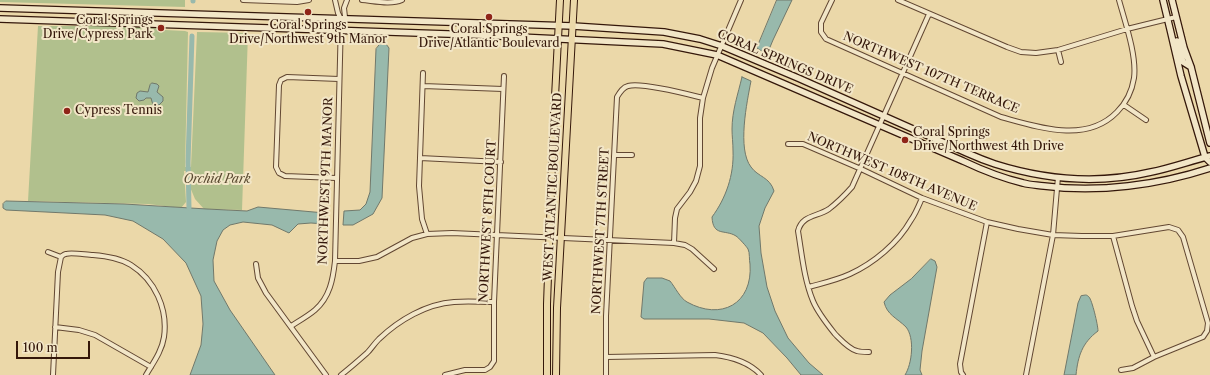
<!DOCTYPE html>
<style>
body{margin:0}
#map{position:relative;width:1210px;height:375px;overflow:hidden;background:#ebd8a9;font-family:"Libre Caslon Text",serif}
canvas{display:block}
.scale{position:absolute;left:16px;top:341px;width:74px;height:18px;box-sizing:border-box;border:2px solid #34170a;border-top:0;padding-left:5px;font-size:12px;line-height:14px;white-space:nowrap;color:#34170a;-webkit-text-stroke:3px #f2e6c7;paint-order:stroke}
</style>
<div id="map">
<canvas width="1210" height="375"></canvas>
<div class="scale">100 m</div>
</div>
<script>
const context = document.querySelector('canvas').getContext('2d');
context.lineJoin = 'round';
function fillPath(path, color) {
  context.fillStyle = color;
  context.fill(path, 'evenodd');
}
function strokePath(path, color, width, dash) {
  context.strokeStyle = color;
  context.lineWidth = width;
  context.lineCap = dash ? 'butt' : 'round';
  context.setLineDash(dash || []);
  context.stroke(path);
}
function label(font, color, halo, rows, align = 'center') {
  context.font = font + ' "Libre Caslon Text",serif';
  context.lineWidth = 4;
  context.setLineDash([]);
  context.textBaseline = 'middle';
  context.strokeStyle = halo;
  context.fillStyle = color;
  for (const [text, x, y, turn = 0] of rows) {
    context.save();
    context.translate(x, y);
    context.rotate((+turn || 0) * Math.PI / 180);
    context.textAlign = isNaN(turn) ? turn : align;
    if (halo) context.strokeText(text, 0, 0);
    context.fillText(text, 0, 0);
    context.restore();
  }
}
fillPath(new Path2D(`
 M0,0H185V7L0,2Z
 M38,26H143L165,30L185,31L188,32L185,167H191L197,32L248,33L242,210L204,209L195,199L190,187L191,171H184L186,202L181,208L148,204L28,201Z`), '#b1c08d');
const water = new Path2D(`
 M777,0H792L773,40L768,52H763L757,48Z
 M381,43L386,44L389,48L382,198L373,214L353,225H343L344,211L360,210L366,204L370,192L376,49Z
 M742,77L751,81C747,102 737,149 751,167C758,177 770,177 774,191L765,208L759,226L761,253L767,287L775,311L788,338L809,363L823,375H801L787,358L763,333L744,323L709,319H644L641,317L644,282L647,278H662L670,281C675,287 680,298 687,302C721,321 753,304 750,264C749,260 750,253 748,249C747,247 738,237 736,236C725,229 713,237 712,217C726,198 734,175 733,151C733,143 732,136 732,129C732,111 738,94 742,77Z
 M152,83L157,84L159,86L157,92L163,97V101L159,105H153L151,98H146L144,100L139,101L136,98L137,93L140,91L148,92L150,85Z
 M6,201L124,204L207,209L247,211L258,207L325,213V224L311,223L298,224L289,233L272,225L243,222L230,225L223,230L217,241L213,260L214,281L230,310L275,375H190L201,345L203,324L201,296L186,263L163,239L133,221L105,215L6,210L3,208V204Z
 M931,259L935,261L937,267L922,351L920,370L922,375H905C912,364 915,338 906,327C897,318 887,315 884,302L890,295L911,279Z
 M1086,295C1087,295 1088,296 1089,297C1092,300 1098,325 1098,331C1082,343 1078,356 1076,375H1064L1078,303L1081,296Z`);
fillPath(water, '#98b9ac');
strokePath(water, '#70786b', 1);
strokePath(new Path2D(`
 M193,1V0
 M189,208L188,162L192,36`), '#98b9ac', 5);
const street = new Path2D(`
 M243,0L297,2L309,0
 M335,0L338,13L341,19
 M362,0C374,1 391,5 402,0
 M832,0L821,23V32L826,39L1001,117C1038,127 1086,144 1117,112C1126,103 1132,91 1134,78C1137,56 1125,22 1119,0
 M898,0L1007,47L1021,52L1036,53L1058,50L1127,29L1176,17
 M341,19L345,17L344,8L347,0
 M1058,50L1061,62
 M423,73L419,186L422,219L427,234
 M423,86L503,89
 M1124,105L1146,120
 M788,144H803L861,169L922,198L987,222L1018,229L1053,235L1082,236H1113L1169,227L1178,230L1183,237L1208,323L1207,331L1203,337L1154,357L1133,368L1121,370
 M615,155H632
 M420,158L501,162
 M336,178L285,176L279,173L276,167L279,85L281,80L287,77L339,79
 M1113,236L1132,306L1137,321L1154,357
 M674,243L675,218L677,209L690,192L696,181L700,166V118L703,98L712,68L741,0
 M48,252L61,257C62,256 64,254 66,254C71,252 87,255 93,255C106,256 120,258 131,265C155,280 168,309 164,337C162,351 153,363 146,375
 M335,261H359L377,257L412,238L427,234L452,233L674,243L685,245L692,249L714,269
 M256,264L258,278L266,293L326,375
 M809,287C823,283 837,280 850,274C874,263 898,243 911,220C916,213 919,205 922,198
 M291,326C299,321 308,316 315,310C330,297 333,279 335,261L341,19
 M55,327L79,330L95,335L151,367
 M869,352C865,352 860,352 857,351C849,349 841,340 835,334C827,324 818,313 813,301C804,279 802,255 798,231C802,215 817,217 829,209C838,202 845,195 852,187L929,14
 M606,357L715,355C732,357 749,362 761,375
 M53,375L58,272L61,257
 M341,375C350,368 358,361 367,353C371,349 374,344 379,339C399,320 426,304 454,302C468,301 481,302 494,302
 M445,375L465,370H485L490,367L494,361V302L504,76
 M606,375V316L617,97C620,92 623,87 628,86C642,82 687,94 703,98
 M963,375L961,372L960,364L987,222
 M1026,375L1053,235L1058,177`);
const secondary = new Path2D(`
 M1163,0L1170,29L1181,76L1205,157L1210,162
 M1172,0L1184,48L1191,67L1210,143
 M0,8L573,26L664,32L700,39L722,46L798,78L967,153C976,157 986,161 995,164C1046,180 1100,184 1151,172C1171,168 1190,161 1210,156
 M0,19L478,35L663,44L717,55L963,161C982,170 1002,178 1023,183C1030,185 1037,185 1044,186C1099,193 1158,185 1210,168
 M1177,41L1183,62L1191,67`);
const primary = new Path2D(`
 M547,375V304L553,136L560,0
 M556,375L557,308L574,0`);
strokePath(street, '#624732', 6);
strokePath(secondary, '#34170a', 8);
strokePath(primary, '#34170a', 8);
strokePath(street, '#f2e6c7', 4);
strokePath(secondary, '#f2e6c7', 5.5);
strokePath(primary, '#ebd8a9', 6);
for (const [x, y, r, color] of [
 [308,12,4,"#8f2418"],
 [489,17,4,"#8f2418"],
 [161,28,4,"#8f2418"],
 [67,111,4,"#8f2418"],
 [905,140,4,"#8f2418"]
]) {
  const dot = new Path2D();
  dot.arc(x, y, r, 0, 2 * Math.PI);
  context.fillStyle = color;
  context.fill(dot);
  strokePath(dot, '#f2e6c7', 1.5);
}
label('12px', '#34170a', '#f2e6c7', [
 ["Coral Springs",153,21,"right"],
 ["Drive/Cypress Park",153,35,"right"],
 ["Coral Springs",308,26],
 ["Drive/Northwest 9th Manor",308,40],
 ["Coral Springs",489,30],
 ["Drive/Atlantic Boulevard",489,44],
 ["Cypress Tennis",75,111,"left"],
 ["Coral Springs",913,133,"left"],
 ["Drive/Northwest 4th Drive",913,147,"left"]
]);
label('12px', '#34170a', '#f2e6c7', [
 ["CORAL SPRINGS DRIVE",785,62,23],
 ["NORTHWEST 107TH TERRACE",931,73,23],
 ["NORTHWEST 108TH AVENUE",892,172,23],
 ["NORTHWEST 9TH MANOR",326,181,-88],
 ["WEST ATLANTIC BOULEVARD",553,187,-87],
 ["NORTHWEST 8TH COURT",488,221,-87],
 ["NORTHWEST 7TH STREET",601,231,-87]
]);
label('italic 12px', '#5a4a31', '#f2e6c7', [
 ["Orchid Park",217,180]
]);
</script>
